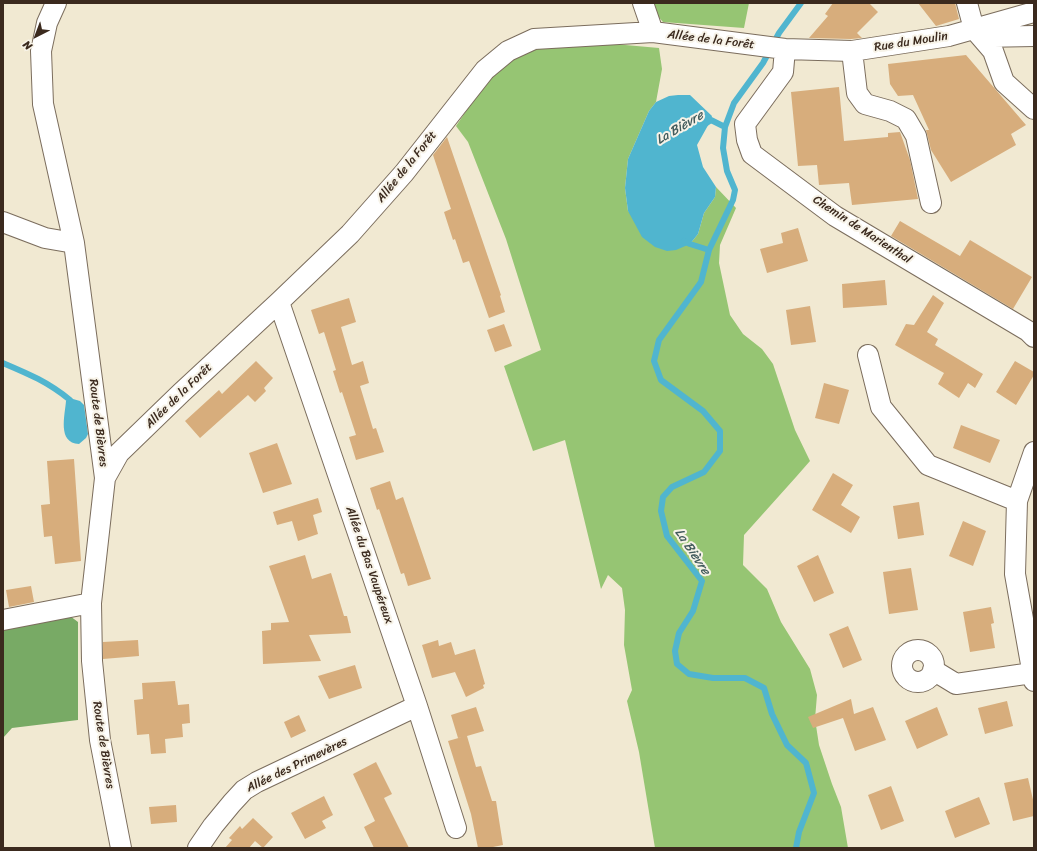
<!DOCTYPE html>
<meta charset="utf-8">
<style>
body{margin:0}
#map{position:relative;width:1037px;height:851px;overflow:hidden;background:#f1e9d2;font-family:Sriracha,sans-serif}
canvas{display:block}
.frame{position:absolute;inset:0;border:4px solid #3b2a1e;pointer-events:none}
.north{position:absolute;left:16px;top:16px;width:40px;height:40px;-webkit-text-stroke:3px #f7f3e8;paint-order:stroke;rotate:222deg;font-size:11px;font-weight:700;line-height:16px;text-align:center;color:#3b2a1e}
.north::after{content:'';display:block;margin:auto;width:14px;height:18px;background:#3b2a1e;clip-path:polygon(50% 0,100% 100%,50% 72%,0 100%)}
</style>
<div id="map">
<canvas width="1037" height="851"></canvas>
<div class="frame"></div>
<div class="north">N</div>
</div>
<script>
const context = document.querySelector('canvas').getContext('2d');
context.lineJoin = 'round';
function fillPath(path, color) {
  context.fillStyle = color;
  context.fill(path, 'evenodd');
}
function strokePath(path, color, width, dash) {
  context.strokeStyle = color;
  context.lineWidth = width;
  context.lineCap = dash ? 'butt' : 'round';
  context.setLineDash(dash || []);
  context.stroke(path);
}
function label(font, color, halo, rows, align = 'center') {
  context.font = font + ' Sriracha,sans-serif';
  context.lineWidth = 4;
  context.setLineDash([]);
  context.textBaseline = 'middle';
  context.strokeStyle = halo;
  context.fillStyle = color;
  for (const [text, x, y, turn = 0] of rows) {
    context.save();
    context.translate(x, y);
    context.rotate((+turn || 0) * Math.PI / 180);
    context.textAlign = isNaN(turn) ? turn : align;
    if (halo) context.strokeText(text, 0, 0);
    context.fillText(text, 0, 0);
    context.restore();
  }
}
fillPath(new Path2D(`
 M651,3H749L744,28L663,22L655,13Z
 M614,44L659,48L662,69L656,102L649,111L628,159L625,188L628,211L690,244L698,234L704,213L715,197L716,187L736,208L720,245L719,263L730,315L743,334L762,349L773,364L795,430L810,461L796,477L744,535L743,565L767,589L781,622L810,669L817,695L815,719L819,745L832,784L841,807L848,848H655L639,752L627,701L632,690L624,645L625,610L622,588L608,575L601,589L565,440L533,451L504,366L541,350L506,239L468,142L456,126L483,86L505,62L527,51L550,45Z`), '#96c573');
fillPath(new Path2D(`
 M66,613L78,622V720L12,728L3,738V625Z`), '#78aa65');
fillPath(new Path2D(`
 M678,95H690L712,116L711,120L697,145L703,167L716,187L715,197L704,213L698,234L690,244L676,250L667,251L655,247L642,237L628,211L625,188L628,159L649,111L656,102L669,96Z
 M73,399L80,401L84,405L88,434L86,438L79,444C57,443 65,415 66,401Z`), '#50b5cf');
strokePath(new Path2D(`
 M705,124L711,120L725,127L734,103L763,63L779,33L801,3
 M725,127L723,148L727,171L735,190L733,200L709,250L701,282L659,340L654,361L661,380L703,411L720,431V451L704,472L672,487L663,497L661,511L667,536L702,581L693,611L679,633L675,651L677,664L689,674L713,678H745L764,688L772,714L787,745L806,763L814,793L799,832L796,848
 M684,241L690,244L709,250
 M3,363C29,374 48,382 70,400`), '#50b5cf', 6);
fillPath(new Path2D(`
 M833,3H869L878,12L857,33L862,38L851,39L809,38L828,16L825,14Z
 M918,3H955L959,19L936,26Z
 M966,55L1026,125L1011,134L1016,145L951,182L931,150L926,130H929L913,95L898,96L890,84L888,64Z
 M839,87L844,141L888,137V133L900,132L910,160L918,199L852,205L849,183L819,185L817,165L798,166L791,92Z
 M447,137L501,295L500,296L505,312L489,318L469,261L463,263L455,239L453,240L444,212L451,209L433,155Z
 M900,221L960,256L970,240L1032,277L1013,309L891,236Z
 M798,228L808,261L767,273L760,249L783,243L781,233Z
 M885,280L887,305L843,308L842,284Z
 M933,295L944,303L927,332L938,339L935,345L983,374L975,388L968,383L959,398L938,384L944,373L895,345L906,324L914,325Z
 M349,298L356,322L341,327L352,365L363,361L369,383L360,386L373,429L376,428L384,452L356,460L349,437L356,435L342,392L340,393L333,371L336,370L324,332L319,334L311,310Z
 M810,306L816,342L791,345L786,310Z
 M504,324L512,346L495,352L487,330Z
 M256,361L273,378L264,388L266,391L255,402L248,395L200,438L185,421L219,390L222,394Z
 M1015,361L1034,372V375L1016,405L996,392Z
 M824,383L849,390L839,424L815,418Z
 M961,425L1000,440L990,463L953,448Z
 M277,443L292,484L263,493L249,453Z
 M74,459L81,561L55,564L52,536L44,537L41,505L50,504L47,461Z
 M833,473L853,485L841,505L860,517L851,533L812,510Z
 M390,481L396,500L403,497L431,579L408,586L404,573L401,574L379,509L377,510L370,488Z
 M318,498L322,512L313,515L318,534L298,541L292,521L277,525L273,512Z
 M919,502L924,535L898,539L893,506Z
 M963,521L986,531L973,566L949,556Z
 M305,555L312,579L331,573L344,616H347L351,633L309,635L321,661L263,664L262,631L271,630V623L289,622L269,566Z
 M818,555L834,593L814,602L797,566Z
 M911,568L918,610L889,614L883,572Z
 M31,586L34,602L9,607L6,590Z
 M991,607L994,623L991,624L995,648L970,652L963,612Z
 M848,626L862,660L843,668L829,634Z
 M138,640L139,656L103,659V642Z
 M438,640L439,646L451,642L455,655L475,649L485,684L483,685L484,688L466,697L455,672L432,678L422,645Z
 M355,665L362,688L329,699L318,676Z
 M175,681L178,705L189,704L190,723L182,724L183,737L165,739L166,753L151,754L149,734L137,735L134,700L143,699L142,683Z
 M851,699L854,714L873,707L886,740L855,751L843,718L813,728L808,717Z
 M1007,701L1013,726L985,734L978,708Z
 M476,707L484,731L467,736L476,767L481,766L492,801H496L503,845L488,848H478L471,814L448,741L462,737L458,738L451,715Z
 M937,707L948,735L917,749L905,721Z
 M299,715L306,731L291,738L284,722Z
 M376,762L392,794L384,798L409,848H374L364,827L375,821L353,774Z
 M1028,778L1034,804V816L1013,821L1004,783Z
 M891,786L904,821L881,830L868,795Z
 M324,796L333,815L322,821L326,828L305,839L291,813Z
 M979,797L990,824L955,838L945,811Z
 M176,805L177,822L151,824L149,807Z
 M253,818L273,837L263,848L255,841L249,848H225L232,840L229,838L240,826L242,829Z`), '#d7ad7c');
const minor = new Path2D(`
 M56,3L47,23L41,51L43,104L74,243L105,478L91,603L92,661L100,740L121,848
 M643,3L653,32
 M967,3L974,29L993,51L1004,82L1034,109
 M981,37L1034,36
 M785,49L783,72L745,124L747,140L752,154L835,216L1028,331L1034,337
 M852,51L857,93L865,104L890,111L906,119L916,136L931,203
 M3,222L45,238L74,243
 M279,302L417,706L456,828
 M868,355L881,407L928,465L1017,501
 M1034,452L1017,501L1015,574L1034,681
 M105,478L119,453L181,393L279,302L350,234L404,173L485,70L508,51L534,39L653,32L785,49L852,51L949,36L1034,12
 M3,620L91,603
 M902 666a16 16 0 1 1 32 0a16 16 0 1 1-32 0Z
 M933,670L956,684L1032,673
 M198,848L213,826L232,803L244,790L257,782L417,706`);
strokePath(minor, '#7b6d5d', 22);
strokePath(minor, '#fff', 20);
label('12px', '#3b2a1e', '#f7f3e8', [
 ["Allée de la Forêt",711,40,7],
 ["Rue du Moulin",911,42,-9],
 ["Allée de la Forêt",407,167,-51],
 ["Chemin de Marienthal",862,230,33],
 ["Allée de la Forêt",179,396,-44],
 ["Route de Bièvres",98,423,83],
 ["Allée du Bas Vaupéreux",369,565,71],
 ["Route de Bièvres",103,745,81],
 ["Allée des Primevères",297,765,-26]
]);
label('italic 13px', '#425b5c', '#f7f3e8', [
 ["La Bièvre",680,128,-31],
 ["La Bièvre",692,552,56]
]);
</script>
